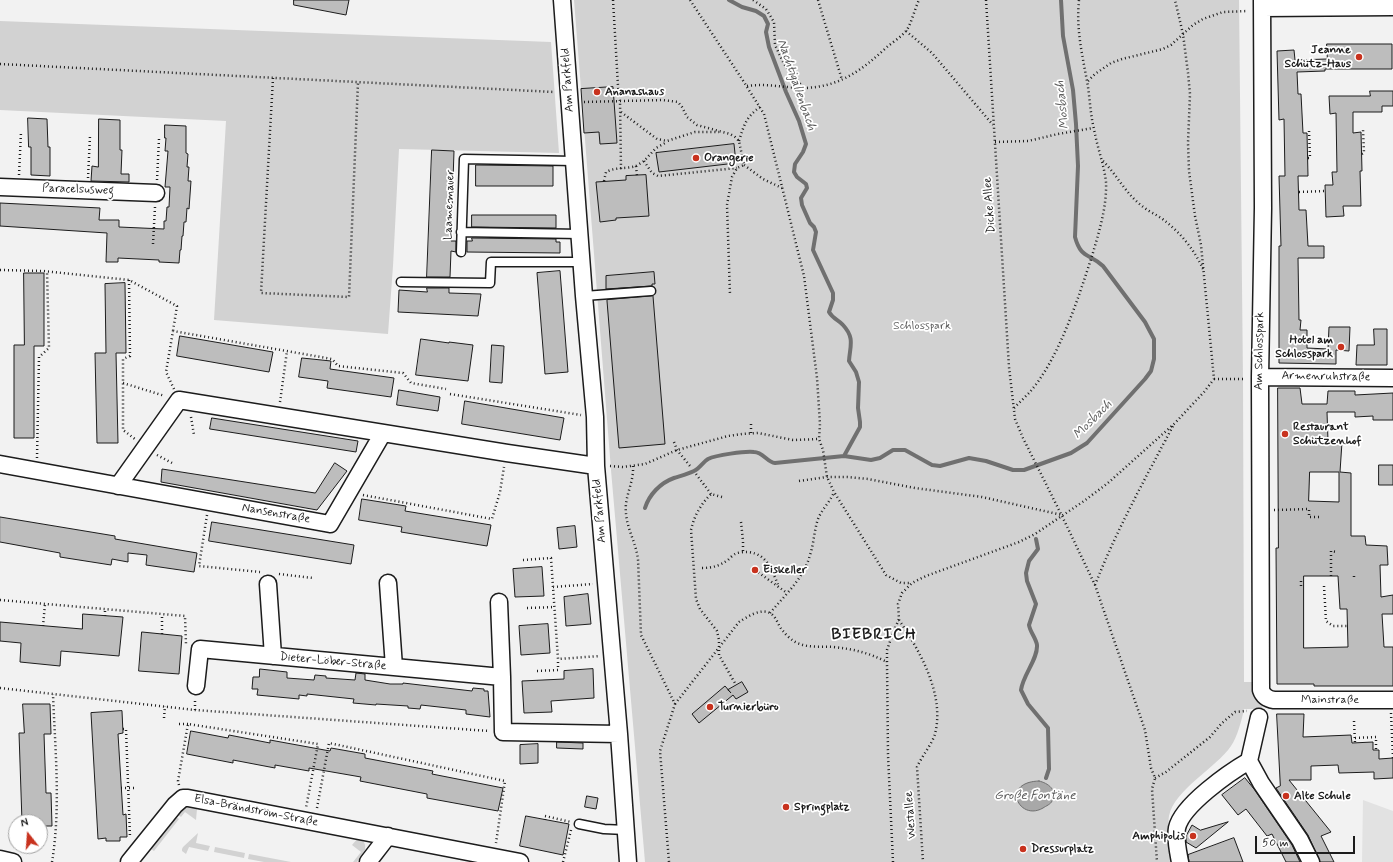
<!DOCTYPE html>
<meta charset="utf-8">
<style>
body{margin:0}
#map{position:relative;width:1393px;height:862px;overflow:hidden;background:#f2f2f2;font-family:Mynerve,sans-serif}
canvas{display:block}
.north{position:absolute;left:8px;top:814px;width:40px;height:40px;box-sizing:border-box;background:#fff;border:1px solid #a4a4a4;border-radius:50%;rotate:343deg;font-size:11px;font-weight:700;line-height:16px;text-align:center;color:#1c1c1c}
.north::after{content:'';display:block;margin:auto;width:14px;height:18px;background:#c8321e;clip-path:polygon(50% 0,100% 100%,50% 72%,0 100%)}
.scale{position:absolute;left:1255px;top:836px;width:100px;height:18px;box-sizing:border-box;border:2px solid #1c1c1c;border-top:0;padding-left:5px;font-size:12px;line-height:14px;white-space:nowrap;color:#1c1c1c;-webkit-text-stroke:3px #fff;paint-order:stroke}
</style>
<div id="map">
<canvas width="1393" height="862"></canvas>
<div class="north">N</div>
<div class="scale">50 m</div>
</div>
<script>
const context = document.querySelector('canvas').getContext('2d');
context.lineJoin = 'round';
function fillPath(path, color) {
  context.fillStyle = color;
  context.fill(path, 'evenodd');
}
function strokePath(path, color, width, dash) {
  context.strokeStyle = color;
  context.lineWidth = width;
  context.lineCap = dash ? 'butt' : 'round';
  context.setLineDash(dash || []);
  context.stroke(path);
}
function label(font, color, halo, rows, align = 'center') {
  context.font = font + ' Mynerve,sans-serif';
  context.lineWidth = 3.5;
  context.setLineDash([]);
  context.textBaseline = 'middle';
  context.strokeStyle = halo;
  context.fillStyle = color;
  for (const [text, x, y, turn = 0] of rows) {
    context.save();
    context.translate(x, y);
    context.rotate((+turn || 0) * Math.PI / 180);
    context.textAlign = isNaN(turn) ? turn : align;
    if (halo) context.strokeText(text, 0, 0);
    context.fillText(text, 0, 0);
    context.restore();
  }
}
fillPath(new Path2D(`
 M1363,800L1393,811V862H1362Z`), '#e2e2e2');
fillPath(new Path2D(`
 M574,0H1239L1243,380L1244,682H1254L1257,699L1263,704L1262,709H1244C1242,719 1237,738 1231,746C1216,768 1174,790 1169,816C1167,825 1172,852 1173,862H645L611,470Z
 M0,21L551,42L559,153L399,149L393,266L388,334L214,320L226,121L0,110Z
 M186,806H200L199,809H197L196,820L185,812L181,817L178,815Z
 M176,817L179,819L154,851L151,849Z
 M198,833L196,843L210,846L208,851L189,847L186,854L182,851V849L183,847Z
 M358,838C364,840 366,844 365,850L357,862H353L361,852L352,845Z
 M215,847L245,853L244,858L214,852Z
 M249,854L291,862H264L248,859Z`), '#d2d2d2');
const water = new Path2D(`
 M1039,781C1048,783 1058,790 1052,801C1051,804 1046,806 1043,808C1019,822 1000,782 1039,781Z`);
fillPath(water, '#a8a8a8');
strokePath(water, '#707070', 1);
strokePath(new Path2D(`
 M729,0L742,7L756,11L764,16L768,24L766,32L769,47L786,92L799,121L806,144L803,152L795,164L794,172L797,177L806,184L807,188L801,198L802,205L810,223L814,227L816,232L813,250L833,293V300L829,312C833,319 839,320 843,325C855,338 850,346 849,361L856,372L859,382L858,408L860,422V427L844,456
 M645,508C649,495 660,483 674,478C680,476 688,474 694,471C700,468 703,462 708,459C716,455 745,451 754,452C763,452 767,462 775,463L844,456L871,460L880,458L893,450H905L932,465L940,466L969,458L986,461L1013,470H1024L1071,453L1087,443L1145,379L1151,371L1154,359V339L1145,322L1103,266C1089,253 1081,259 1075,237L1078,166L1076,124L1073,90L1063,36L1061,0
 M1036,539L1038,549L1029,561L1026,573L1027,581L1036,604L1029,625C1030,632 1036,638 1037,645C1038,659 1023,675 1021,690L1028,704L1048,728L1049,769L1046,778`), '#707070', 4);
const building = new Path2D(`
 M294,0H349L346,15L294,5Z
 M1327,44H1392V69H1325V71L1297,72L1298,94H1301L1303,133H1307L1308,176H1298L1299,210H1306L1308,246H1324V258H1298L1299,320H1301L1300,330H1307V348L1328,349L1329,327H1350L1349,351L1336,350V364L1279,363V246H1281L1279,176H1285L1284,119L1279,120L1277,51L1294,50L1295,60L1327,59Z
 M613,87L617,143L600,144L599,132L584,133L581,89Z
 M1370,91H1393V106H1382V112H1353V133L1361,132L1362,171H1360L1361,206H1343L1344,216L1326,217L1325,185H1333L1332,172H1337L1336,113L1330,114L1329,96H1370Z
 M28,118L47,119L48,147H50V176L31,175V147H29Z
 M99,119L120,120V150H122L121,174H129V182L91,181L92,166L98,167Z
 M165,125L186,126V153L188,154L187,167H189L188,181H191L189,209L187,208L186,222H184L183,236H182L181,250H180L179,263L159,262V260L118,258V262H106L107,233L0,226V203L100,208L99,220H119V227L164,229V221H166L167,207H169L170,187H165L168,151H165L166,138H165Z
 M734,144L736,163L659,172L656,153Z
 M432,150L454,151L451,241H456V252L451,251L450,277H427Z
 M476,165L553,166V186H476Z
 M646,175L649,216L616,218V220L600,222L596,182L626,180V176Z
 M472,215H556V228L472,227Z
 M472,238L556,239V242H560V253L467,252V241H472Z
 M560,271L568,372L545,374L537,273Z
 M654,272L655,284H652V286L606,289V276Z
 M24,273H44V346H34V438H14V345H24Z
 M125,283L126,353H116L118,443H97L95,353H106L105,284Z
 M427,288H449V293L481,294L478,316L398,312L399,290L427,292Z
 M653,296L665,444L619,448L607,301V300Z
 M1374,329H1387V365H1356L1357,345H1374Z
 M180,336L273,352L269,372L177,356Z
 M421,339L449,343V342L473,345L468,381L416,375Z
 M492,345L504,346L502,383L490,382Z
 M302,358L331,361L330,369L394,378L391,397L327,388L328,381L299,377Z
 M1278,388H1300L1302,404H1327L1328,391H1355V395L1393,393V420H1373V416L1355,417V412H1327L1328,441L1342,442L1340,472L1351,473V536H1365L1366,545L1387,546L1388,565H1380L1381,597L1393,595V614H1382L1384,647H1393V686H1314V684H1277L1276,548H1278ZM1310,472H1339V502L1309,501ZM1304,576H1338L1340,609H1347L1348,647L1304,648Z
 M399,390L440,397L438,411L397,405Z
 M465,401L564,418L560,440L462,424Z
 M212,418L358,441L356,452L210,429Z
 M335,463L347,471L317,510L161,482L162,469L315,493Z
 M1379,465H1393V485H1379Z
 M362,499L406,506L405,511L491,525L487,546L401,532L402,527L359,520Z
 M0,517L115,536V539L197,553L194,572L146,565L147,555L128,553V562L112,559L111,565L60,557V553L0,542Z
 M212,522L354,545L351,564L209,541Z
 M575,526L577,547L559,549L557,528Z
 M542,567L544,596L515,597L513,569Z
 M588,594L591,624L566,626L564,597Z
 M83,614L123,617L119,656L61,651L60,666L20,662L21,643L0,641V622L82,629Z
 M548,624L550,653L521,655L519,626Z
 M142,632L182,636L179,674L139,671Z
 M260,669L287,672V678L314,680L315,675L326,676V678L355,680L356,673L365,674V680L390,684H403V683L472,691L473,688L484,689V691H488L490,717L466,714V710L421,705L420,709L408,708V706L376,704V705L353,703L354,699L307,694V696L299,695V699L257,695L258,689H252L253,677H259Z
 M593,669L594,698L551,701L552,712L524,713L522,681L564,679V671Z
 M742,682L748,692L736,699L733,695L699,723L692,714L725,686L731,693L728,690Z
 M23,704H50L51,734H44L46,793H51L52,826H40V822H22L19,733H24Z
 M122,711L123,733L118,734L123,815L126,814L127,837H120V841H106V838L98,839L91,713Z
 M1277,714H1304L1303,737L1351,735L1352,743L1373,742V750H1379V759L1393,758V778L1374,779V772L1339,773L1338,765L1311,766V780H1289L1331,832L1321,836L1334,862H1320L1308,835L1276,788L1280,786Z
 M191,731L228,738L229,735L270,743V740L330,751L331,748L365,754V758L433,771L432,774L503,788L498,811L427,798V794L360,781L361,777L309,768V771L275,765V768L233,760V763L187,754Z
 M557,742L583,743V749L557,748Z
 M538,744V763L520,764V745Z
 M1245,778L1254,789L1292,845L1300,862H1286L1272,834L1267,836L1246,809L1238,815L1222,795Z
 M587,796L598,798L596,809L585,807Z
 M526,816L569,824L563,855L520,846Z
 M1228,822L1196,848L1186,842V836L1192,825L1200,830Z
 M1234,838L1243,862H1189L1188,855Z`);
fillPath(building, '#bdbdbd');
strokePath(building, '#1c1c1c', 1);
const lane = new Path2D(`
 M461,232L580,234
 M461,252L464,159L574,161
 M401,282L490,283L491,262H582
 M584,296L651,291
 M579,824L604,829L626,830`);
const street = new Path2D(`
 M562,0L584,296L595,417L596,466L619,734L628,862
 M1262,0L1263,208L1260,377L1261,690C1263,696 1267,699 1274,700H1393
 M1262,8L1393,7
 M0,187L156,193
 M1260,377L1393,378
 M0,464L330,524L383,433
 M118,486L179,400L507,453L596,466
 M388,583L394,667
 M268,584L273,656
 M499,602L502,677
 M196,686L200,649L502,677L503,732L619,734
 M1249,761L1261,783L1300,840L1311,862
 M0,859L13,862
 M129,862L175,805L183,798H188L520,862
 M368,862L388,836
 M1180,862C1178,851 1175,839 1177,828C1182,805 1230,772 1249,761L1259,717`);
strokePath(lane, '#1c1c1c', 11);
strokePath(street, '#1c1c1c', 19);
strokePath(new Path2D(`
 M613,0L618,86L620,101L621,169
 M690,0L742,79L764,114L804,276L817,378L820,424L819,439L823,450L827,477L834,492L886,575L901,583H911
 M753,0L766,9L774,22L775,45L784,64L803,87
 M818,0L842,80
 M986,0L1009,367L1015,419L1023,438L1062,516L1095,585L1145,730L1151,768L1155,778L1152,789L1157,862
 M906,31L932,53L993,125
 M0,64L554,92
 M273,78L261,293L349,297L358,82
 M1088,81L1095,74L1111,63L1122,59L1163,49L1171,45L1193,25L1203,19L1223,12L1248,11
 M747,86C766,83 785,88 804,88C840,87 862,70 887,47C893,42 901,37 906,31C911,25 915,8 919,0
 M584,102L662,100L678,102L682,107L687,117L697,125L730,134L735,137L739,141L744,165L737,168L732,177L727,205L730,295
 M621,112L657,139L667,141L695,132H719
 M739,141C744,125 746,117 760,107
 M995,142L1028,141L1058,134L1093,128
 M1362,154L1364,153L1363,129
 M1308,158H1310L1309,130
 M644,161L652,173L658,176L737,168
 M1103,161C1117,175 1126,194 1142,206C1149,212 1158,215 1165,221C1181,233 1195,251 1203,269
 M744,165L763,179L782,188
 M636,166L644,161L656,148L667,142
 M19,175L21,132
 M88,178L90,136
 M157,180L159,139
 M604,181L606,172C615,167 627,169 636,166L637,176
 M1299,192L1325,191
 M153,244L155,207
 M0,270L43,271L129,280L177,306L173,331
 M129,280L130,356L123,359V430L135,439
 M1214,379H1246
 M123,383L165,396
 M174,389L166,372L173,331L332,359L338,366L403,373L411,383L446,389
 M450,394L581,415
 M280,402L287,351
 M1014,408C1019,403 1024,398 1029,393C1059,359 1078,299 1092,256C1099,232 1107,207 1106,182C1104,164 1097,147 1094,129C1090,113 1090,97 1087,81C1082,54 1076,28 1079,0
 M191,417L194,435
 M751,433V422
 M674,442L677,450L690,466
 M157,455L174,464
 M37,458L39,357L49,348L47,271
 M610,466L623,467L645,464L677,450L728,436L742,434L758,433L793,440L819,439
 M633,466C634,483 624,497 626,513C627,529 636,543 638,559L641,635L675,704L660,751L669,862
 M696,474L711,494
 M799,481L827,477H847L868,479L915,488L982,497L1062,515
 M363,495L492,519L500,492L504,467
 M722,497L711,494C701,504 694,516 691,530L696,599L700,609L717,631L719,640V655L736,685
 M1274,510L1309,509V517H1321
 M207,515L199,566L260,572
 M741,522L743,541V552
 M523,560L551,558L558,659L600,656
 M702,568C712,568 719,566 728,560C730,558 733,555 735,554C739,552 744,552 748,552C768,554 772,571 779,587
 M755,570L787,593
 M279,574L313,578
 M1331,576V551L1336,552
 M1354,576V578
 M1301,581V586
 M1095,585C1117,529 1146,477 1174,424
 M1324,586L1326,621L1333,626H1348
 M553,587L593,584
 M0,600L185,616L186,644H188
 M527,608L555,607
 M770,613C785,595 804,578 810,555C814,543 814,531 818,519C822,509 830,502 834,492
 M105,616V609
 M899,620C920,651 945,695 935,734C932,744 922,756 917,767L923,862
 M43,626L45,604
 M162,634V614
 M537,671L558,670V659
 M0,688L195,710L489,731
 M675,704L739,622C747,617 760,608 770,613C777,617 778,626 783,631C787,636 793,642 800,644C810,648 822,646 833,647C854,649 869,653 887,662
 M195,710V698
 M1391,713L1393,758
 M164,718L165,706
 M1354,721L1355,743
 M179,724H188
 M123,729H126L130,837
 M1355,738L1376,737V750
 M1155,778L1166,772L1210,737L1222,723L1235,712L1247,711
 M179,785L178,781L188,724L318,744L306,808
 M121,788H134
 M317,808L329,743L505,781L496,843
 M545,820V816L571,822
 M52,862C61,807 55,749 53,694
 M563,862L571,830
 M893,862L888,755L887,662V650L893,633L899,619L898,604L902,593L912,583L926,576L1019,542L1035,534L1084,501L1108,483L1175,423L1204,392L1214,379L1201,245L1195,216L1189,171L1188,143L1190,94L1188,73L1183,34L1175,0`), '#1c1c1c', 2.5, [1, 3]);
strokePath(lane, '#fff', 8);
strokePath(street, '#fff', 16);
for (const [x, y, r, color] of [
 [1359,57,4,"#c8321e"],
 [597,92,4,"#c8321e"],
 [696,158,4,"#c8321e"],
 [1341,347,4,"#c8321e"],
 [1285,434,4,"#c8321e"],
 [755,570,4,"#c8321e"],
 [710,707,4,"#c8321e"],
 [1286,796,4,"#c8321e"],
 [786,807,4,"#c8321e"],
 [1193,836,4,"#c8321e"],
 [1023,849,4,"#c8321e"]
]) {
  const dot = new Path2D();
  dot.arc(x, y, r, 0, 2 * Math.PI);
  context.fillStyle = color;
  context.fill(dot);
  strokePath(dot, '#fff', 1.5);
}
label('bold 12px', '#1c1c1c', '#fff', [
 ["Jeanne",1351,50,"right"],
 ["Schütz-Haus",1351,64,"right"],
 ["Ananashaus",605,92],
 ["Orangerie",704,158],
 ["Hotel am",1333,340,"right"],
 ["Schlosspark",1333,354,"right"],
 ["Restaurant",1293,427],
 ["Schützenhof",1293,441],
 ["Eiskeller",763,570],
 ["Turnierbüro",718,707],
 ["Alte Schule",1294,796],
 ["Springplatz",794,807],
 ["Amphipolis",1185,836,"right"],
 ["Dressurplatz",1031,849]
], 'left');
label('12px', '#1c1c1c', '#fff', [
 ["Am Parkfeld",568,80,-94],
 ["Paracelsusweg",78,190,2],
 ["Laamemauer",450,205,-88],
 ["Dicke Allee",990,205,-94],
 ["Am Schlosspark",1260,351,-89],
 ["Armenruhstraße",1326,377,1],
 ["Am Parkfeld",600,511,-95],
 ["Nansenstraße",276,514,10],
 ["Dieter-Löber-Straße",333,662,5],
 ["Mainstraße",1330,700],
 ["Elsa-Brändström-Straße",256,811,11],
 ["Westallee",911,815,-94]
]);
label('12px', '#5c5c5c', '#fff', [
 ["Schlosspark",922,326]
]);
label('italic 13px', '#5b5b5b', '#fff', [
 ["Nachtigallenbach",796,85,71],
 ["Mosbach",1063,105,-96],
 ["Mosbach",1093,420,-45],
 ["Große Fontäne",1035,796]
]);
context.letterSpacing = '1px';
label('bold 16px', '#1c1c1c', '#fff', [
 ["BIEBRICH",874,636]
]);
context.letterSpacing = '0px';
</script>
